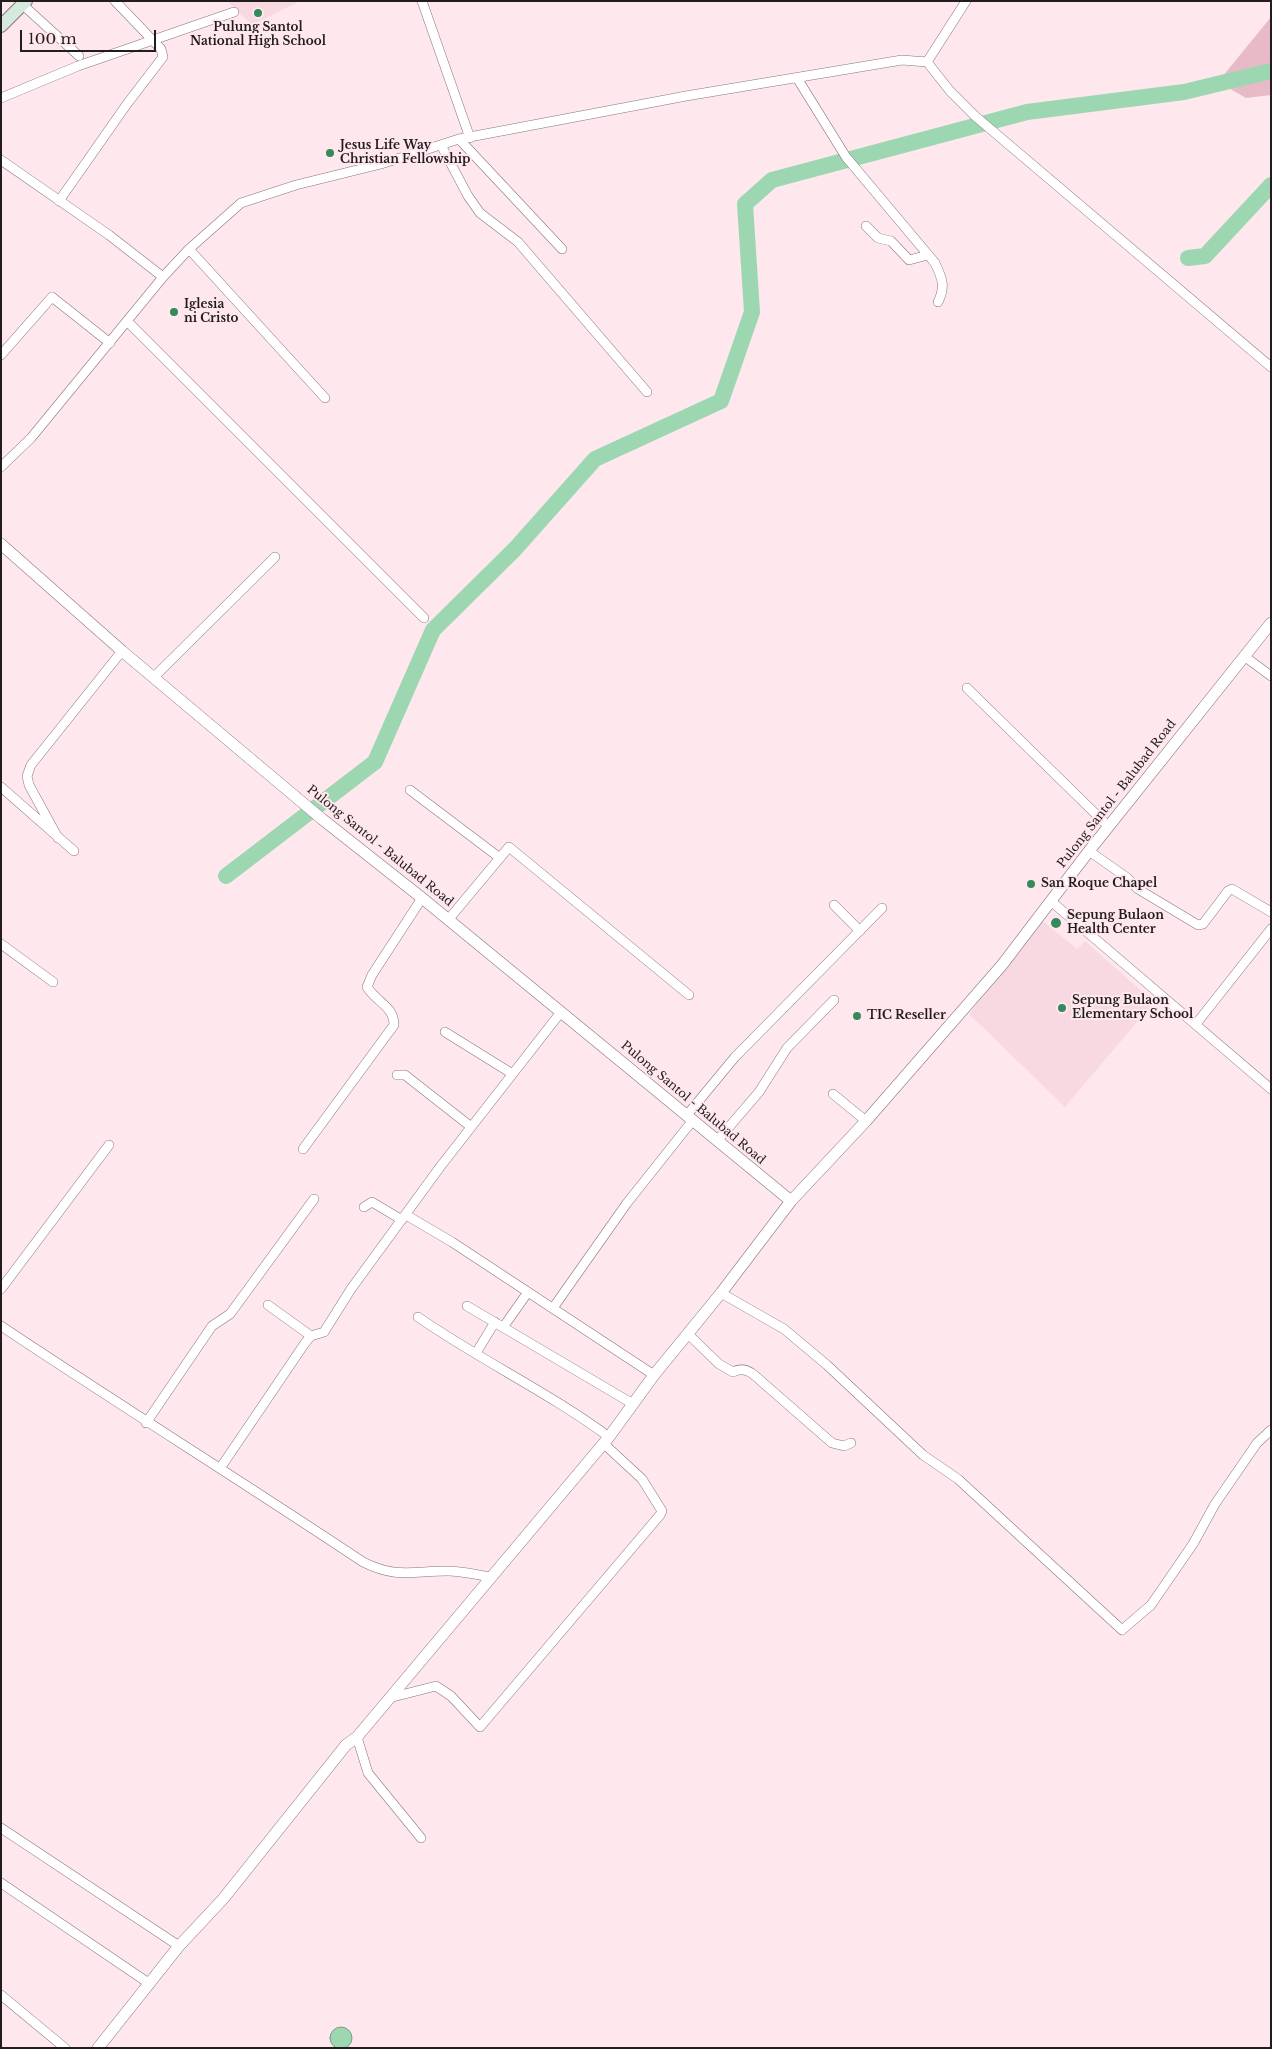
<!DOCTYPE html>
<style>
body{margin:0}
#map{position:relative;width:1272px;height:2049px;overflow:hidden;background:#fee8ee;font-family:"Libre Baskerville",serif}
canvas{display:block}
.frame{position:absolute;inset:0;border:2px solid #231c1e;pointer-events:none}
.scale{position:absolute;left:20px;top:30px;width:136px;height:22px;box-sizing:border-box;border:2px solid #231c1e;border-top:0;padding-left:6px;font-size:15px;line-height:18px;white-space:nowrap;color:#231c1e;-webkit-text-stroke:4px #fee8ee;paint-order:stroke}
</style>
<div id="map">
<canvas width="1272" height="2049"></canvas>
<div class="frame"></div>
<div class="scale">100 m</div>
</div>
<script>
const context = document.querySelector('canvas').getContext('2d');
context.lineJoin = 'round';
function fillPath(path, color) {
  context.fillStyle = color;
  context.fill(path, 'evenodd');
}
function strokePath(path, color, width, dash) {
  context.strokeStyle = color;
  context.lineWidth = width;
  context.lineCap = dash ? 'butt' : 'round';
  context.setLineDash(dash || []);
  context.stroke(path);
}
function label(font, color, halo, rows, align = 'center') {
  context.font = font + ' "Libre Baskerville",serif';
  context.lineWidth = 4;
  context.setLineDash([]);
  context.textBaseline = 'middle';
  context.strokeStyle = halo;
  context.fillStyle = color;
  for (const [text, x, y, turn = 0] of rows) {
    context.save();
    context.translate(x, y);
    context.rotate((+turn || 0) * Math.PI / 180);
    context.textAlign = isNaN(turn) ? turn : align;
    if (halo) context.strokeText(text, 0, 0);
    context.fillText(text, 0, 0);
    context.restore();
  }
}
fillPath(new Path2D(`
 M227,1H300L252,25Z
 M1043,921L1077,949L1085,941L1154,1002L1065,1107L969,1014Z`), '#f8d9e2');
fillPath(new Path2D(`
 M1271,17V95L1246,98L1218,82Z`), '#e8bac8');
const water = new Path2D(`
 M330 2038a11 11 0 1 1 22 0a11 11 0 1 1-22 0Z`);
fillPath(water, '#9dd7b1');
strokePath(water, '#789f85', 1);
strokePath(new Path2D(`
 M1188,258L1205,256L1271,185
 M226,876L375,762L433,630L515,549L595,459L721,401L752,312L745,204L772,180L1027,112L1184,92L1271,71`), '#9dd7b1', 16);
const minor = new Path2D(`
 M422,1L470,138
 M23,5L79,56
 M927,62L966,1
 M797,78L846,157L935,263C942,278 946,286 938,302
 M1,98L78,66L234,12
 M459,139L562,249
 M441,145L468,196L480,213L518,242L647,392
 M1,160L109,235L163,277
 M59,201L127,104L163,57L161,49L115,1
 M866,226L878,238L891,241L909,260L928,255
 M189,249L325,398
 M127,321L424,618
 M1,355L52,297L110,343
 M1,467L31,438L163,277L189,249L241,203L296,185L381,164L459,139L686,96L902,60L927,62L950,91L975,116L1271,367
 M1244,656L1271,676
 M154,677L275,557
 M967,688L1108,826
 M1,787L74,851
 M410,790L500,858
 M58,838L29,785L27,776L31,765L122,651
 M1089,851L1126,877L1138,889L1198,925L1203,924L1228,891L1232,889L1271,912
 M1052,902L1271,1089
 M834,905L860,931
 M448,920L509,847L689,995
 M1,944L53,982
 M1196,1024L1271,929
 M445,1032L511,1073
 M397,1075H405L470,1126
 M833,1094L866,1121
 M687,1115L735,1057L882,908
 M717,1141L759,1092L787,1048L834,1000
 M303,1149L394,1025C394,1006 377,1003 367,987L372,975L422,898
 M364,1207L372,1202L402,1220
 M406,1215L452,1242L654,1375
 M1,1289L109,1145
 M721,1293L784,1329L827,1365L923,1455L958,1479L1122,1630L1151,1605L1193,1544L1215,1504L1257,1443L1271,1430
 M268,1305L311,1336
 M467,1306L633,1404
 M553,1308L627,1203L693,1120
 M418,1317C480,1360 548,1392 609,1437
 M1,1326C121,1406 243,1482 363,1562C397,1579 413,1571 448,1571C462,1571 477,1575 491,1577
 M504,1326L528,1292
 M688,1334L719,1364L733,1372C740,1368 746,1369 753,1374L832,1443L844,1446L851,1443
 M476,1353L495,1322
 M146,1423L212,1326L230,1314L314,1199
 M221,1467L305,1343L311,1336L324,1332L351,1289L440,1167L561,1012
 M389,1698L436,1686L451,1696L480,1727L660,1515L662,1511L642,1479L603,1443
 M357,1737L368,1773L421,1838
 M1,1828L179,1946
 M1,1883L150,1984
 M1,1995L65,2048`);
const tertiary = new Path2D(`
 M1,544L122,651L322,819L422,898L791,1201
 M98,2048L179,1946L223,1899L346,1745L357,1737L609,1437L654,1375L721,1293L791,1201L866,1121L1002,965L1089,851L1271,623`);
const secondary = new Path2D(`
 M1,26L26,1`);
strokePath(minor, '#88747a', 10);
strokePath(tertiary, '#88747a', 12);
strokePath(secondary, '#88747a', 14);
strokePath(minor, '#fff', 9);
strokePath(tertiary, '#fff', 11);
strokePath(secondary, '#d3eadc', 12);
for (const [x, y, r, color] of [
 [258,13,5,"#36895a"],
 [330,153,5,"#36895a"],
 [174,312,5,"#36895a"],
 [1031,884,5,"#36895a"],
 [1056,923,6,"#36895a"],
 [1062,1008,5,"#36895a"],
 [857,1016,5,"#36895a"]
]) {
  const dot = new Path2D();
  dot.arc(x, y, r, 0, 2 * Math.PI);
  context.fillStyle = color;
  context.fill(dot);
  strokePath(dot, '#fee8ee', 2);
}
label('bold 12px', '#231c1e', '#fee8ee', [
 ["Pulung Santol",258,28,"center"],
 ["National High School",258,42,"center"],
 ["Jesus Life Way",340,146],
 ["Christian Fellowship",340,160],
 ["Iglesia",184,305],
 ["ni Cristo",184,319],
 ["San Roque Chapel",1041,884],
 ["Sepung Bulaon",1067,916],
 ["Health Center",1067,930],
 ["Sepung Bulaon",1072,1001],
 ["Elementary School",1072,1015],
 ["TIC Reseller",867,1016]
], 'left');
label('12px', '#231c1e', '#fee8ee', [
 ["Pulong Santol - Balubad Road",1117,794,-52],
 ["Pulong Santol - Balubad Road",380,846,39],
 ["Pulong Santol - Balubad Road",693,1103,40]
]);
</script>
